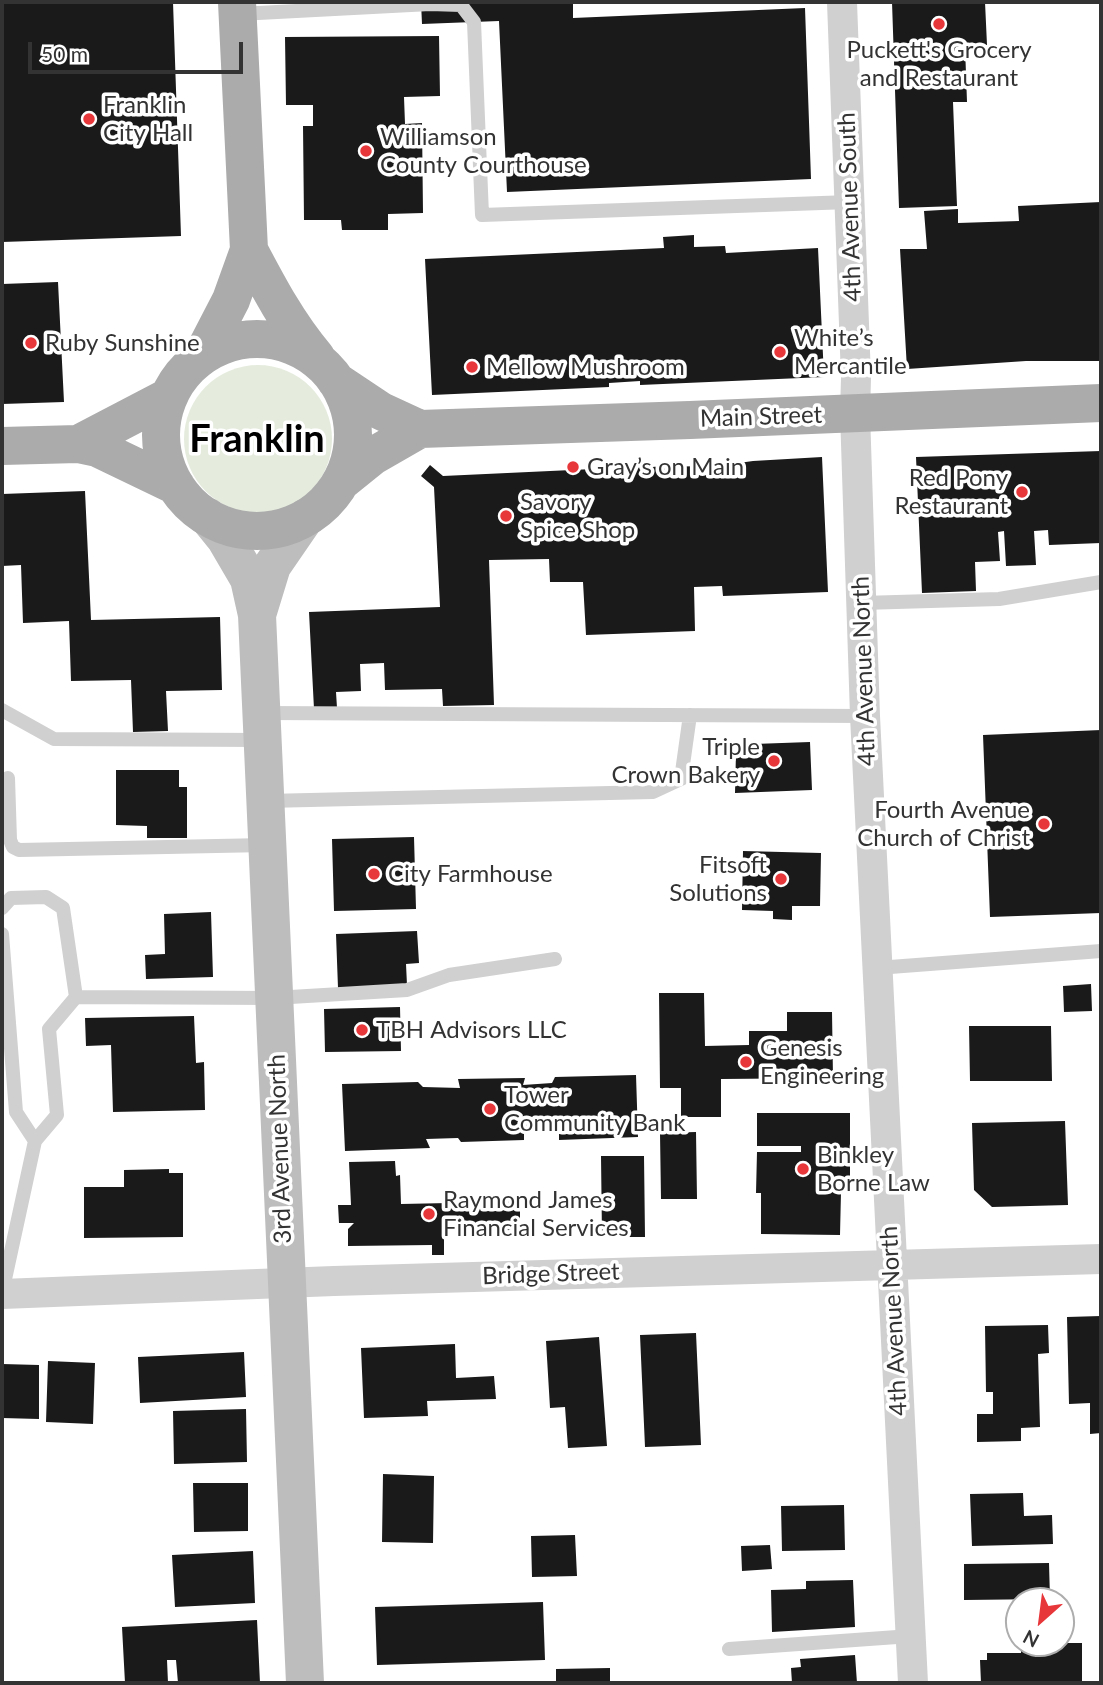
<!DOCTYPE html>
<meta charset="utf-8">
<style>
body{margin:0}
#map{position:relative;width:1103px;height:1685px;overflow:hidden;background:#fff;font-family:Lato,sans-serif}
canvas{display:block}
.frame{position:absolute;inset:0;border:4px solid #333;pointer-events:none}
.north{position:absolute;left:1005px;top:1587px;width:70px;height:70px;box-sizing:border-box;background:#fff;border:2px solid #adadad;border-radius:50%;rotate:208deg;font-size:19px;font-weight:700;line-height:28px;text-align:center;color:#333}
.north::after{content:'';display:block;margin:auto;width:24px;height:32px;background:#e7373b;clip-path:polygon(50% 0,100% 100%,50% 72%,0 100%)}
.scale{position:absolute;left:28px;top:42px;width:215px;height:32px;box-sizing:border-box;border:4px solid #333;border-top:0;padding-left:9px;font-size:21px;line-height:24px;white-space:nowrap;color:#333;-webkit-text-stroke:5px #fff;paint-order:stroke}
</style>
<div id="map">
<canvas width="1103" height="1685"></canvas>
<div class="frame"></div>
<div class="north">N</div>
<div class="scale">50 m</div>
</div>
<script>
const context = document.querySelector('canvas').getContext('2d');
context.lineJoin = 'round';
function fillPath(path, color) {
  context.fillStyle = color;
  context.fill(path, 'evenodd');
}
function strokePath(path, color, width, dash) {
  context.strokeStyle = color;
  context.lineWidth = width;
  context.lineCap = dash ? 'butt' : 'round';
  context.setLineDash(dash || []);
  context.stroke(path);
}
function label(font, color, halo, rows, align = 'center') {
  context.font = font + ' Lato,sans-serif';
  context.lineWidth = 7;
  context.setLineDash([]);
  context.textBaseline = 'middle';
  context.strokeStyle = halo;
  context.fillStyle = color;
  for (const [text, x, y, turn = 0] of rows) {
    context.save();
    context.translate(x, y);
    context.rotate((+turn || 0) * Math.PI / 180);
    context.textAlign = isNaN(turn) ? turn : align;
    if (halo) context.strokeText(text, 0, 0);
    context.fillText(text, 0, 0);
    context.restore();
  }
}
fillPath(new Path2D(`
 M184 439a74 74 0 1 1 148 0a74 74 0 1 1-148 0Z`), '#e5ecde');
fillPath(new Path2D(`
 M2,2H173L181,236L2,242Z
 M421,2H573V18L805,8L811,179L507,192L499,21L422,24Z
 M892,2H985L987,45L965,46L967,102H953L957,206L899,208Z
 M439,36L440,96L404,97L405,124L422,123L423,213L388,214V230H342L341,220H304L303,126H313V105H286L285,37Z
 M1101,202V361H1026L907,369L900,249H927L924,211L958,209V223L1019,221L1018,206Z
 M694,235V247L725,246L726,253L818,248L824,377L640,385V381L609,383V387L432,395L425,259L664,248L663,237Z
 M58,282L64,402L2,404V284Z
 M1101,451V543L1049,545L1048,530L1034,531L1036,565L1006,566L1004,531L998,532L1000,561L975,562L976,591L922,593L916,457Z
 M822,457L828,592L723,596L722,586L694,587L695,631L586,635L583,582H550L549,559L489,560L494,705L443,706L442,689L385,690L384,663L360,664L361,691L336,692L337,708L314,709L309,612L440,607L434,487L421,476L430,465L443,476L636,467L717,466L753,461Z
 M85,491L91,620L220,617L222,690L166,691L168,731L133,732L131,680L71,681L69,621L23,623L21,565L2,566V494Z
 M1101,730V913L990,917L983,735Z
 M810,742L812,790L735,793L736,752H741V750L755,749L754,744Z
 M116,770H179V787H187V838H147V826L116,825Z
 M414,837L416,909L334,911L332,839Z
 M743,851L821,853L820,906H792V920L773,919V911L742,910Z
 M211,912L213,977L146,979L145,955L165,954L164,914Z
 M417,931L419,963L406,964L407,985L338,988L336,934Z
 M1091,984L1092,1011L1064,1012L1063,986Z
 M659,993H704L705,1046L749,1045V1031H787V1012H832L833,1078L721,1079V1117H681V1088H660Z
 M400,1007L401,1051L325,1052L324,1009Z
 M194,1016L196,1063L204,1062L205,1110L113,1112L111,1045L86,1046L85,1018Z
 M969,1026H1051L1052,1081H970Z
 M636,1075L638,1137L559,1140V1130L524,1132V1140L461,1142L458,1138L426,1139L430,1148L345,1151L342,1084L418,1082L423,1087L460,1088L458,1079L525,1078L523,1085L552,1083L555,1077Z
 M757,1113H850V1185H830L832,1191L841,1192L840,1235L761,1234V1193H756L757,1152H801V1146H757Z
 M1065,1121L1068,1205L992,1207L974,1190L972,1123Z
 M696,1132L697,1199H661L660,1133Z
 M601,1156H644L645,1237H602Z
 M395,1161L396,1176L400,1175L401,1204L449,1203L447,1198H520V1230L444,1231V1255H432V1245L348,1246V1229L354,1223H339L338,1205H351L349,1162Z
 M169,1169V1173H183V1237L84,1238V1187H124V1170Z
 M1101,1316V1433L1090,1434V1403L1069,1404L1067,1317Z
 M1048,1325L1049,1353L1038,1354L1040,1427L1021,1428V1441L977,1442V1414H993V1392H986L985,1326Z
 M696,1333L701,1445L645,1447L640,1335Z
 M599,1337L607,1446L568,1448L565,1407L550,1408L546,1341Z
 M455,1344L456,1378L494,1376L496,1399L427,1401L428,1416L364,1418L361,1348Z
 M244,1352L246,1397L140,1403L138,1357Z
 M48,1361L95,1363L93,1424L46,1422Z
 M2,1364L39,1365V1419L2,1418Z
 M246,1409L247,1462L174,1464L173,1411Z
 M383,1474L434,1476L433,1543L382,1542Z
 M193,1483H248V1531L194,1532Z
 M1023,1493L1024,1516L1052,1515L1053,1544L972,1546L970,1494Z
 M844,1505L845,1550L782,1551L781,1506Z
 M575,1535L577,1576L532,1577L531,1536Z
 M770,1545L772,1569L742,1571L741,1546Z
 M253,1551L255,1603L175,1607L172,1555Z
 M1049,1563L1050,1599L964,1600V1564Z
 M853,1580L855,1627L772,1632L771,1590L806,1589V1581Z
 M543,1602L545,1660L377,1665L375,1607Z
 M257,1620L260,1683H178L176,1660H167L168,1683H125L122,1627Z
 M1021,1643H1082V1683H981L980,1660H987V1653H1021Z
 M855,1655L857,1683H792L791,1668L801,1667L800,1659Z
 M610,1668V1683H556V1669Z`), '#1a1a1a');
strokePath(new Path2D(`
 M239,14L430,4L461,5L474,22L482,215L850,202
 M862,603L999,599L1101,582
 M2,710L54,739L262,740
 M264,713L865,716
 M8,778L10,840L13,847L19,850L266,845
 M267,801L653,792L681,779L690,715
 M2,908L11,898L46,897L63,908L76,997L49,1029L57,1115L35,1141L2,1293
 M2,934L16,1112L35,1141
 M877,968L1101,951
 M76,997L274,998L407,990L449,975L555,959
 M729,1649L911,1636`), '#d0d0d0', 14);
strokePath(new Path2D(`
 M842,2L856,378L855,413L865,716L913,1683
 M2,1294L334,1281L1101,1259`), '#d0d0d0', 30);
strokePath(new Path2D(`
 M208,517L225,538L249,579L257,615L305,1683
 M257,615L272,566L305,518`), '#bdbdbd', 38);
strokePath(new Path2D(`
 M249,250C269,288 288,324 316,357
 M161 435a96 96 0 1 1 192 0a96 96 0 1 1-192 0Z
 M202,356L231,300L249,250L237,2
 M336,381L381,411L420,429L690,420L1101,403
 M78,444L168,397
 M2,446L78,444L97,448L176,486
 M342,481L373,456L420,429`), '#ababab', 38);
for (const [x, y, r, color] of [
 [939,24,7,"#e7373b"],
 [89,119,7,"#e7373b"],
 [366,151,7,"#e7373b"],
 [31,343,7,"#e7373b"],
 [780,352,7,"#e7373b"],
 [472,367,7,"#e7373b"],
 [573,467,7,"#e7373b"],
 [1022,492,7,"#e7373b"],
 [506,516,7,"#e7373b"],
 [774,761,7,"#e7373b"],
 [1044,824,7,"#e7373b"],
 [374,874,7,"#e7373b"],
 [781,879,7,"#e7373b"],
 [362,1030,7,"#e7373b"],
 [746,1062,7,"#e7373b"],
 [490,1109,7,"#e7373b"],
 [803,1169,7,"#e7373b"],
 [429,1214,7,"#e7373b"]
]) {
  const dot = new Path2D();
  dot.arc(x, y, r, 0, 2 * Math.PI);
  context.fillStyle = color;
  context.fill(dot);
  strokePath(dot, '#fff', 2.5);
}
label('24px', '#333', '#fff', [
 ["Puckett's Grocery",939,50,"center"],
 ["and Restaurant",939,78,"center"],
 ["Franklin",103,105],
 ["City Hall",103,133],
 ["Williamson",380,137],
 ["County Courthouse",380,165],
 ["White’s",794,338],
 ["Mercantile",794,366],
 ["Ruby Sunshine",45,343],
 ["Mellow Mushroom",486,367],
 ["Gray’s on Main",587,467],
 ["Red Pony",1008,478,"right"],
 ["Restaurant",1008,506,"right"],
 ["Savory",520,502],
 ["Spice Shop",520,530],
 ["Triple",760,747,"right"],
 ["Crown Bakery",760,775,"right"],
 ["Fourth Avenue",1030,810,"right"],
 ["Church of Christ",1030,838,"right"],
 ["Fitsoft",767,865,"right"],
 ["Solutions",767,893,"right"],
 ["City Farmhouse",388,874],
 ["TBH Advisors LLC",376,1030],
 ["Genesis",760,1048],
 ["Engineering",760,1076],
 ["Tower",504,1095],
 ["Community Bank",504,1123],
 ["Binkley",817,1155],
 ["Borne Law",817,1183],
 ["Raymond James",443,1200],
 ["Financial Services",443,1228]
], 'left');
label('24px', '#333', '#fff', [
 ["4th Avenue South",850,207,-92],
 ["Main Street",761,417,-2],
 ["4th Avenue North",864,671,-92],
 ["3rd Avenue North",280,1149,-92],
 ["Bridge Street",551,1274,-2],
 ["4th Avenue North",894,1321,-93]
]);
label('bold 38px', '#000', '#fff', [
 ["Franklin",257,440]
]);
</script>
